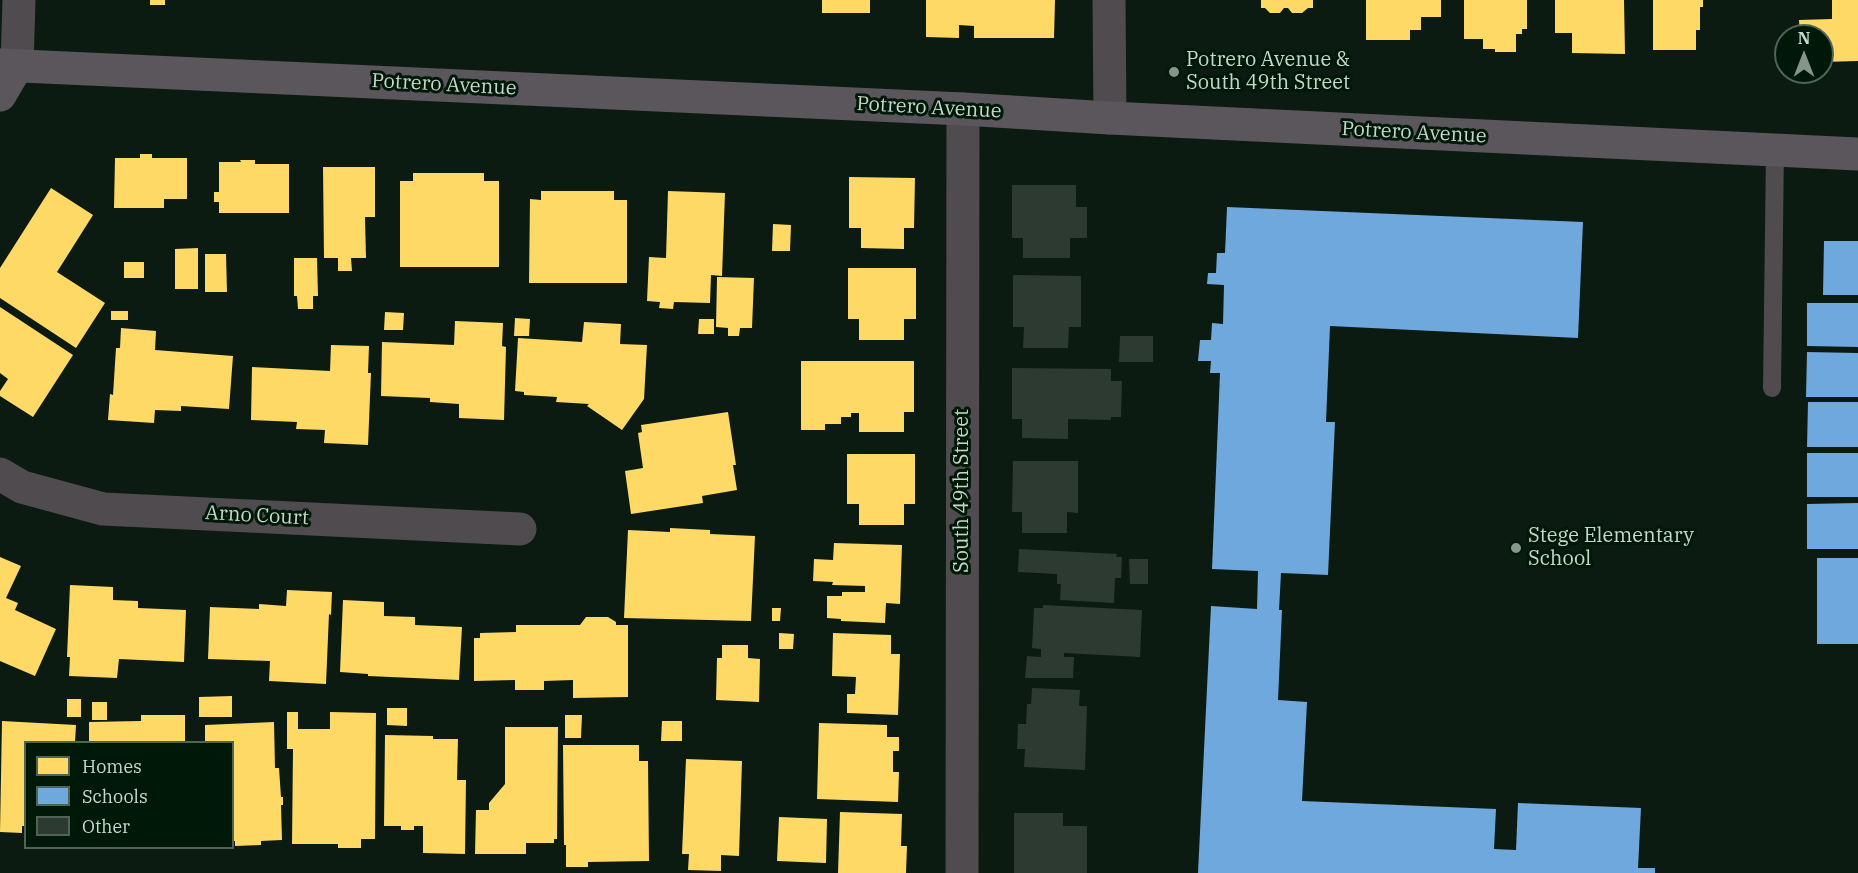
<!DOCTYPE html>
<style>
body{margin:0}
#map{position:relative;width:1858px;height:873px;overflow:hidden;background:#0b1b11;font-family:"IBM Plex Serif",serif}
canvas{display:block}
.legend{position:absolute;left:24px;top:741px;width:210px;height:108px;box-sizing:border-box;background:#001807;border:2px solid #506455;margin:0;padding:8px 10px;list-style:none;font-size:18px;color:#c7d7cb}
.legend li{display:flex;align-items:center;gap:12px;height:30px}
.legend b{width:30px;border:2px solid #506455}
.north{position:absolute;left:1774px;top:24px;width:60px;height:60px;box-sizing:border-box;background:#001807;border:2px solid #506455;border-radius:50%;rotate:0deg;font-size:16px;font-weight:700;line-height:24px;text-align:center;color:#c7d7cb}
.north::after{content:'';display:block;margin:auto;width:21px;height:27px;background:#85958a;clip-path:polygon(50% 0,100% 100%,50% 72%,0 100%)}
</style>
<div id="map">
<canvas width="1858" height="873"></canvas>
<ul class="legend">
<li><b style="height:16px;background:#ffd966"></b>Homes</li>
<li><b style="height:16px;background:#6fa8dc"></b>Schools</li>
<li><b style="height:16px;background:#2d3a31"></b>Other</li>
</ul>
<div class="north">N</div>
</div>
<script>
const context = document.querySelector('canvas').getContext('2d');
context.lineJoin = 'round';
function fillPath(path, color) {
  context.fillStyle = color;
  context.fill(path, 'evenodd');
}
function strokePath(path, color, width, dash) {
  context.strokeStyle = color;
  context.lineWidth = width;
  context.lineCap = dash ? 'butt' : 'round';
  context.setLineDash(dash || []);
  context.stroke(path);
}
function label(font, color, halo, rows, align = 'center') {
  context.font = font + ' "IBM Plex Serif",serif';
  context.lineWidth = 6;
  context.setLineDash([]);
  context.textBaseline = 'middle';
  context.strokeStyle = halo;
  context.fillStyle = color;
  for (const [text, x, y, turn = 0] of rows) {
    context.save();
    context.translate(x, y);
    context.rotate((+turn || 0) * Math.PI / 180);
    context.textAlign = isNaN(turn) ? turn : align;
    if (halo) context.strokeText(text, 0, 0);
    context.fillText(text, 0, 0);
    context.restore();
  }
}
fillPath(new Path2D(`
 M150,0H165V5H150Z
 M822,0H870V13H822Z
 M926,0H1055L1054,38H974V26L959,25V38L926,37Z
 M1261,0H1313V8H1308L1302,13H1292L1288,8H1284L1280,13H1270L1265,8H1261Z
 M1366,0H1441V17H1421V30H1410V40H1366Z
 M1464,0H1527V29H1522V34H1516V52H1495V49H1483V39H1464Z
 M1555,0H1624L1625,54L1572,53V33H1555Z
 M1653,0H1703V7H1700V30H1696V50H1653Z
 M1832,0H1858V61L1822,62V36H1800L1799,20L1832,19Z
 M140,154H152V158H187V199H164V208H114L115,158H140Z
 M240,160H255V164H289V213H219V202H214V192H219V162H241Z
 M323,167H375V217H365L366,258H351L352,271H338V258H324Z
 M413,173H484V181H499V267H400V181H413Z
 M849,177L915,178L914,228H904V249L861,248V228H849Z
 M51,188L93,215L57,272L105,303L76,348L0,298V268Z
 M541,191H614V200H627V283H529L530,199L541,200Z
 M668,191L725,193L722,276L711,275L710,303L674,302L673,309L659,308L660,302L647,301L649,257L666,258Z
 M773,224L791,225L790,251H772Z
 M198,248V289H175V249Z
 M205,254H226L227,292H205Z
 M294,258H317L318,296H313V309H298L297,296H294Z
 M124,262H144V278H124Z
 M848,268H916V319H904V340H859V319H848Z
 M717,277L754,278L752,328H740L739,336H728V328L716,327Z
 M0,307L73,355L33,417L0,396V391L8,379L0,373Z
 M111,311H128V320H111Z
 M385,312L404,313L403,330H384Z
 M515,318L530,319L529,336H514Z
 M699,319H714V334H698Z
 M455,321L503,323L502,346L506,347L504,420L459,418V404L430,402V398L381,396L382,342L454,345Z
 M584,322L621,324L620,344L647,345L644,399L622,430L587,406L589,404L556,402L557,397L524,395V392L515,391L518,338L582,342Z
 M121,328L156,331L155,350L233,356L229,409L181,406V411L155,410L154,423L108,420L110,394L113,395L116,348H120Z
 M331,345L369,346L368,373H371L368,445L324,443L325,430L296,429L297,422L251,420L252,367L330,371Z
 M801,361H914V412H904V432H859V413H851V417H841V424H825V430H801Z
 M728,412L736,465H733L737,490L702,496L703,503L631,514L625,471L643,468L638,433L642,432L641,425Z
 M847,454H915V504H904V525H859V504H847Z
 M670,528L710,530V534L755,536L751,621L624,618L628,530L670,532Z
 M834,543L902,545L900,604L886,603L885,623L841,621V619L827,618V596H842V592H865V586L832,585L833,582L813,581L814,559L833,560Z
 M0,557L21,566L6,598L18,603L15,610L56,629L35,676L0,661Z
 M70,585L113,587V600L138,601V608L186,610L184,662L119,659L117,678L69,676L70,657H67Z
 M287,590L332,592L331,615L329,614L326,684L269,681L270,661L208,659L210,607L259,609V604L286,606Z
 M343,600L384,602V616L415,617V625L462,627L459,680L368,676V674L340,672Z
 M772,608H781L780,621H772Z
 M586,617H608L616,622V625H628V697L573,698V680L544,681V690H515V680L474,681V638H480V633L516,632V625H580Z
 M779,633L794,634L793,649H779Z
 M833,633L891,635V654H900L898,715L847,713V694H855L856,677L832,676Z
 M722,645H748V658L760,659L759,702L716,700L717,658H722Z
 M232,696V717H199V697Z
 M67,699H81V717H67Z
 M92,702H107V720H92Z
 M387,708H407V726L387,725Z
 M287,712H298V729H330V712L376,713L375,839H361V848H338V844H292L293,749H287Z
 M141,715H185V742H89V722L141,721Z
 M565,715H582L581,738H565Z
 M2,721L76,725L75,742H26V826H22V833L0,832Z
 M662,721H682V741H661Z
 M274,722L275,768H279L281,797H283V805H281L282,840L261,841V845L235,846V841H232V742H205V725Z
 M819,723L887,725V737H899V751H893V772H899L898,802L817,799Z
 M505,727H558L557,839H554V843H526V854H475L476,810H489V803L505,784Z
 M385,735L433,736V739H458L457,780H466L465,854L423,853V826H414V830H401V826H384Z
 M563,745H639V761H648L649,861L588,862V867H566V845H564Z
 M686,759L742,761L739,856L721,855V871L688,870L689,854H682Z
 M840,812L902,814L901,846H907L906,873H838Z
 M779,817L827,819L826,863L777,861Z`), '#ffd966');
fillPath(new Path2D(`
 M1227,207L1583,222L1578,338L1330,326L1326,422H1335L1328,575L1281,573L1279,610H1282L1278,700L1307,702L1302,801L1496,809L1494,849L1516,850L1518,803L1641,808L1638,868H1655V873H1198L1211,606L1257,609L1258,571L1212,569L1220,373H1210L1211,361H1198L1200,340H1211L1212,323L1223,324L1224,285L1207,284L1208,273H1216L1217,253H1225Z
 M1824,241H1858V295H1823Z
 M1807,303H1858V347L1807,346Z
 M1807,352L1858,353V397H1806Z
 M1808,402H1858V447H1807Z
 M1807,453H1858V497H1807Z
 M1858,503V549H1807V504Z
 M1817,558H1858V644H1817Z`), '#6fa8dc');
fillPath(new Path2D(`
 M1012,185H1076V207H1087V238H1070V258H1023V238H1012Z
 M1013,275L1081,276V327H1069L1068,348H1023L1024,327H1013Z
 M1120,336H1153V362H1119Z
 M1012,368L1111,369V381H1122L1121,417H1111V420L1068,419V439L1022,438V419H1012Z
 M1013,461H1078V513L1067,512V533H1022V512H1012Z
 M1019,549L1117,554L1116,557H1122L1121,578H1115L1114,603L1060,600L1061,584H1057V574L1018,572Z
 M1129,559H1148V584H1130Z
 M1043,605L1142,610L1140,657L1064,653V657H1074L1073,678H1025L1027,656L1041,657V649L1032,648L1034,608H1043Z
 M1032,688L1080,690L1079,706H1087L1085,770L1024,767L1025,749H1017L1018,724H1026L1027,704H1031Z
 M1014,813H1063V826H1087V873H1014Z`), '#2d3a31');
strokePath(new Path2D(`
 M1772,388L1775,150`), '#4f4b4f', 18);
strokePath(new Path2D(`
 M1109,0L1110,118
 M17,66L19,0
 M0,474L22,487L103,509L520,529
 M962,873L963,109`), '#4f4b4f', 33);
strokePath(new Path2D(`
 M0,65L963,109L1110,118L1858,154
 M0,95L17,66`), '#5b565c', 33);
for (const [x, y, r, color] of [
 [1174,72,6,"#85958a"],
 [1516,548,6,"#85958a"]
]) {
  const dot = new Path2D();
  dot.arc(x, y, r, 0, 2 * Math.PI);
  context.fillStyle = color;
  context.fill(dot);
  strokePath(dot, '#001807', 2);
}
label('20px', '#c7d7cb', '#001807', [
 ["Potrero Avenue &",1186,60],
 ["South 49th Street",1186,83],
 ["Stege Elementary",1528,536],
 ["School",1528,559]
], 'left');
label('20px', '#c7d7cb', '#001807', [
 ["Potrero Avenue",444,85,3],
 ["Potrero Avenue",929,108,3],
 ["Potrero Avenue",1414,133,3],
 ["South 49th Street",962,491,-90],
 ["Arno Court",257,516,3]
]);
</script>
